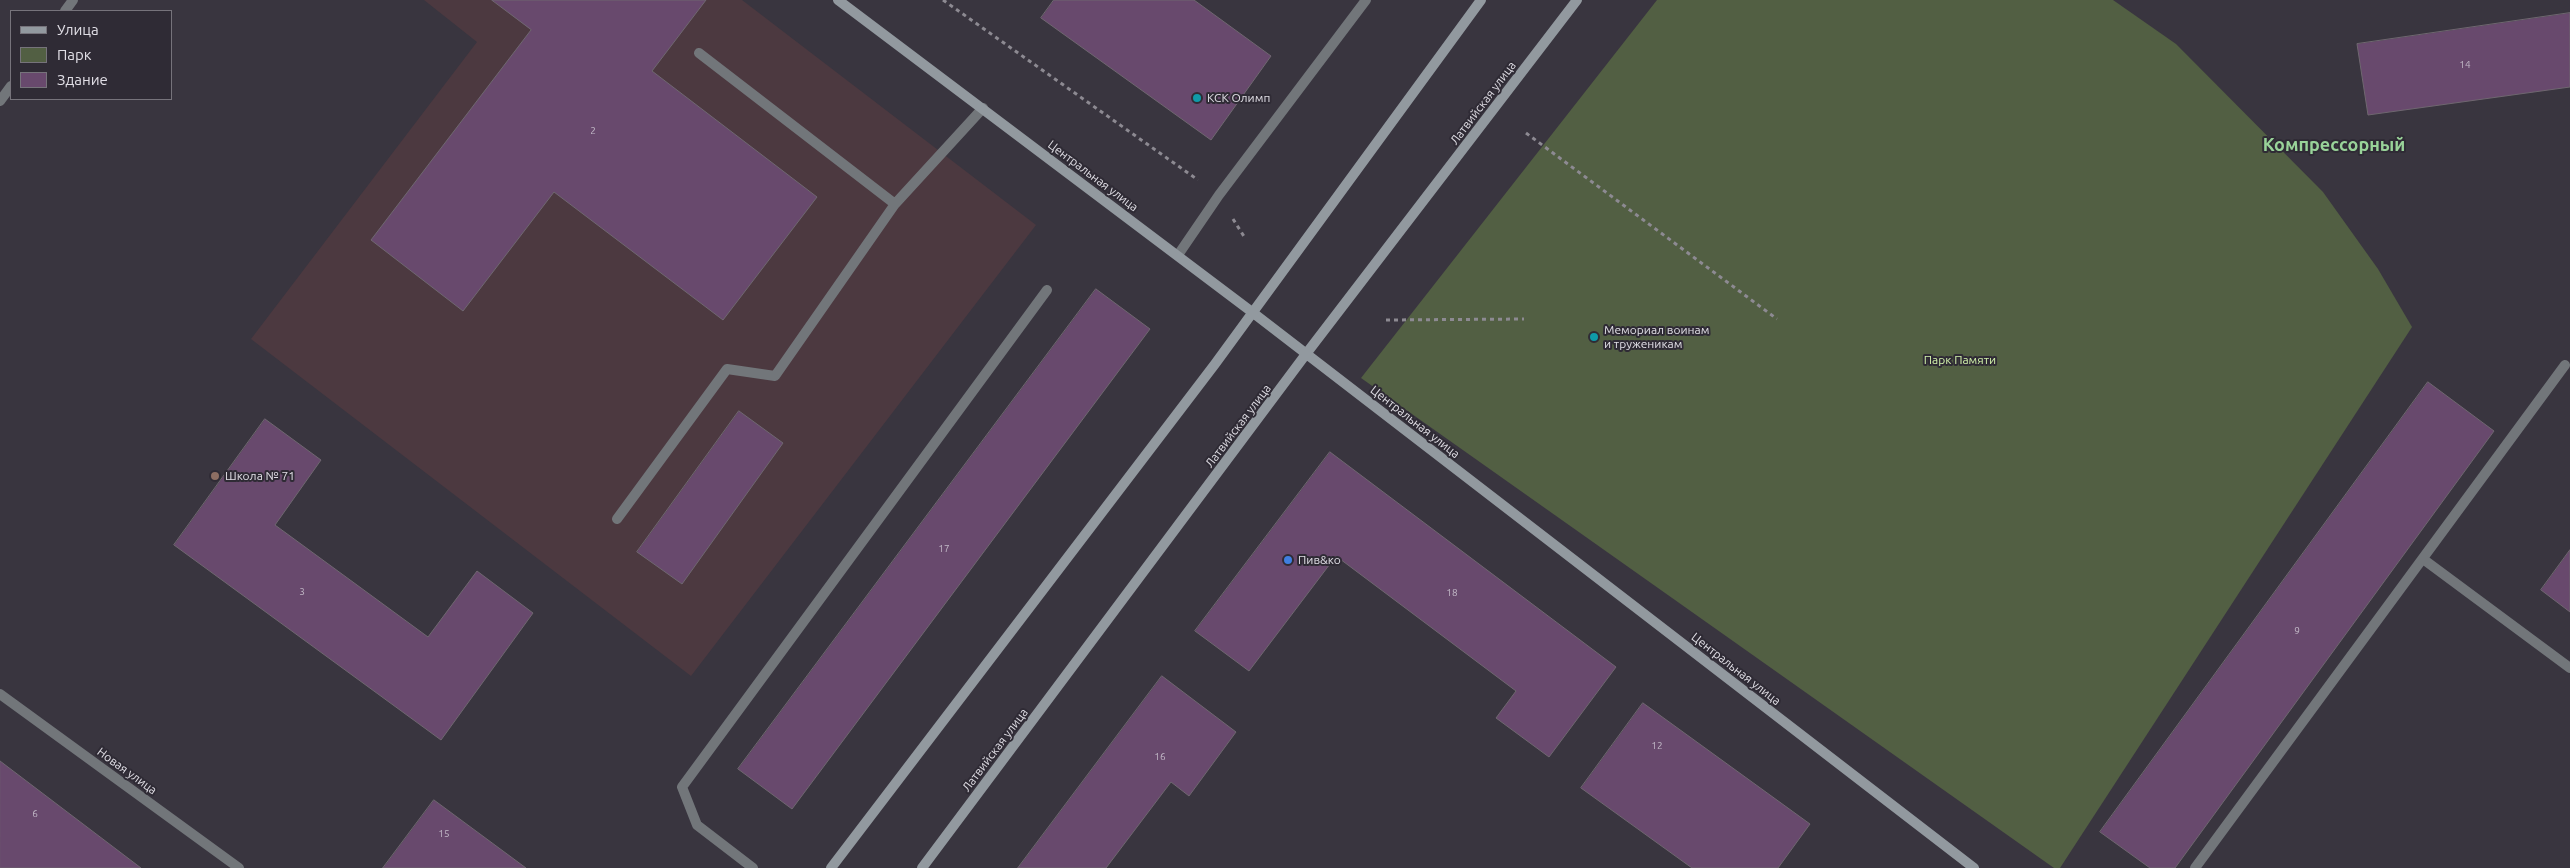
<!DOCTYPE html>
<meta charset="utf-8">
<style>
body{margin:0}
#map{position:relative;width:2570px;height:868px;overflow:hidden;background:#39353f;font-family:Ubuntu,sans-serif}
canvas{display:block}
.legend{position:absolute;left:10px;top:10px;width:162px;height:90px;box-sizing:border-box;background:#2f2b35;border:1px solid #76737b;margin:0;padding:6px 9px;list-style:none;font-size:15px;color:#e0dee5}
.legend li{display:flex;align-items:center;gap:10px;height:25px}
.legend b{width:25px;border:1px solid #76737b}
</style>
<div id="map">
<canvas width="2570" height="868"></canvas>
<ul class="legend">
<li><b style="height:6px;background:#92999f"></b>Улица</li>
<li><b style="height:14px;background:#525f43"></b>Парк</li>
<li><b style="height:14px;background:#68496d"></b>Здание</li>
</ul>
</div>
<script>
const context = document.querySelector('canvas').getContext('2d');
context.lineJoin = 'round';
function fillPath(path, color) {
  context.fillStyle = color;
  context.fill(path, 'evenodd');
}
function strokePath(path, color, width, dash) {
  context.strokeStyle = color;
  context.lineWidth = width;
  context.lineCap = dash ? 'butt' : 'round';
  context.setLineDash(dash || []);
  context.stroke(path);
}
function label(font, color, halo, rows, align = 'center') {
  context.font = font + ' Ubuntu,sans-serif';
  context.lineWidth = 4;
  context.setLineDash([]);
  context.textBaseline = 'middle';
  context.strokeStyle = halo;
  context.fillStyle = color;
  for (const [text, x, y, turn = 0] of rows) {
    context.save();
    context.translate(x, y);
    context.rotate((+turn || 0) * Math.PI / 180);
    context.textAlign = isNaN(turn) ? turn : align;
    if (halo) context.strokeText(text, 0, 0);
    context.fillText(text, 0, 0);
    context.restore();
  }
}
fillPath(new Path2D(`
 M424,0H742L1036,225L691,676L251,339L477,42Z`), '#4c3940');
fillPath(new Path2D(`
 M1657,0H2113L2176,44L2323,192L2378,269L2412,327L2060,868H2054L1361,378Z`), '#525f43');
const building = new Path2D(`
 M492,0H706L652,71L817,197L723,320L554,192L463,311L371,240L531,30Z
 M1054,0H1194L1271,56L1211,140L1041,18Z
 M2570,13V87L2368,115L2357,44Z
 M1096,289L1150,329L792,809L738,769Z
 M2428,382L2494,431L2175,868H2150L2100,832Z
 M739,411L783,443L682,584L637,552Z
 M265,419L321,460L275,525L428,637L477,571L533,613L441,740L174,545Z
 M1330,452L1616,667L1549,757L1496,718L1516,691L1336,556L1249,671L1195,631Z
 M2570,550V612L2541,590Z
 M1162,676L1236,732L1189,796L1171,782L1106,868H1018Z
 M1643,703L1810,824L1778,868H1692L1581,788Z
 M0,761L141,868H0Z
 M434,800L526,868H383Z`);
fillPath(building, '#68496d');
strokePath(building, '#6f6770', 1);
strokePath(new Path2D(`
 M943,0L1198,180
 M1526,133L1777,319
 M1233,219L1245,238
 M1386,320L1524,319`), '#8d8a92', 3, [4, 4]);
strokePath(new Path2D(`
 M65,11L73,0
 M699,53L895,204
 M0,101L11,86
 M1178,255L1219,195L1366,0
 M617,519L727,369L775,376L895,204L983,108
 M2423,559L2570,668
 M753,868L697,825L682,787L1047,290
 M2195,868L2565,365`), '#72767a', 10);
strokePath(new Path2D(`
 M0,694L239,868`), '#72767a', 10);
strokePath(new Path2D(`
 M838,0L1252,312L1974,868
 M831,868L1215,364L1481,0
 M922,868L1306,354L1577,0`), '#92999f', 10);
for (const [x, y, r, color] of [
 [1197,98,5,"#0f9aa8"],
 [1594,337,5,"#0f9aa8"],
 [215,476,5,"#8d6e63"],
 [1288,560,5,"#3f7fe0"]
]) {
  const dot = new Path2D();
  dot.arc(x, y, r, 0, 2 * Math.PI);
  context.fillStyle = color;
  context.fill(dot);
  strokePath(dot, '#2f2b35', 2);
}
label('10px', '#c2b9c7', null, [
 ["14",2465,65],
 ["2",593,131],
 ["17",944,549],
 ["3",302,592],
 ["18",1452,593],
 ["9",2297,631],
 ["12",1657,746],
 ["16",1160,757],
 ["6",35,814],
 ["15",444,834]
]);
label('12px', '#e0dee5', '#2f2b35', [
 ["КСК Олимп",1207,98],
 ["Мемориал воинам",1604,330],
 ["и труженикам",1604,344],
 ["Школа № 71",225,476],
 ["Пив&ко",1298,560]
], 'left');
label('12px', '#e0dee5', '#2f2b35', [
 ["Латвийская улица",1483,103,-53],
 ["Центральная улица",1093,176,37],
 ["Центральная улица",1415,422,38],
 ["Латвийская улица",1238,426,-53],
 ["Центральная улица",1736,669,38],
 ["Латвийская улица",995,750,-53],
 ["Новая улица",127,771,36]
]);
label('12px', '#d1f1aa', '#2f2b35', [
 ["Парк Памяти",1960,360]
]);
label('bold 18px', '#99d399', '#2f2b35', [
 ["Компрессорный",2334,145]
]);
</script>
